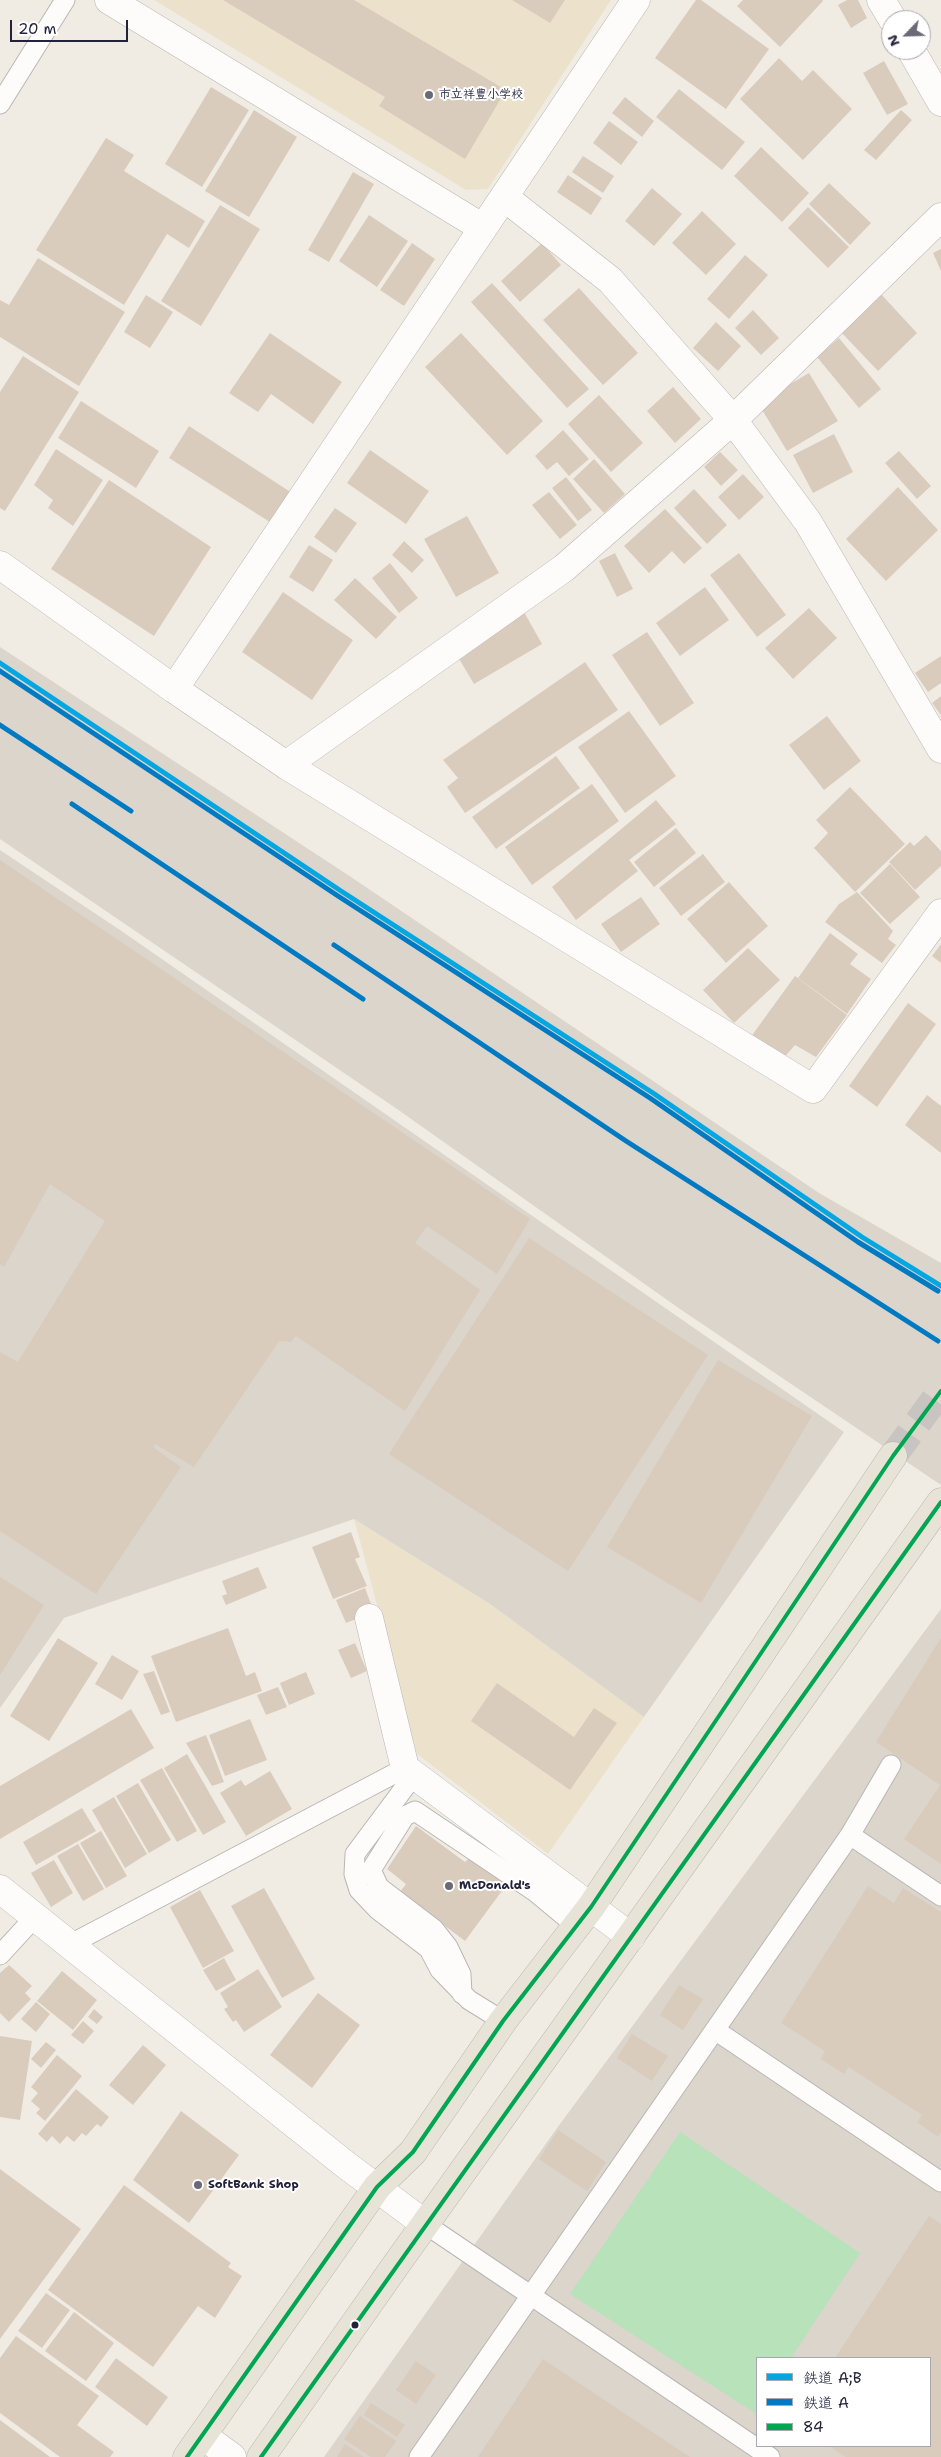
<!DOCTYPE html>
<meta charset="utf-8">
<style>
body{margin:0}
#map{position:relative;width:941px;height:2457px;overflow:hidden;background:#f1ece3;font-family:"Shantell Sans","Klee One",sans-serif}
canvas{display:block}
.legend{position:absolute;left:756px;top:2357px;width:175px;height:90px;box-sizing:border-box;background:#fff;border:1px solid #a7a7b1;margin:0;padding:6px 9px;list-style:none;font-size:15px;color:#22223b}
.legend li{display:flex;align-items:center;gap:10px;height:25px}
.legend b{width:25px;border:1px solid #a7a7b1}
.north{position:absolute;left:881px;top:10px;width:50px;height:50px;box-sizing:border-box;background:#fff;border:1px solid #a7a7b1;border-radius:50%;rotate:246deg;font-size:14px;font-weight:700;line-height:20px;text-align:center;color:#22223b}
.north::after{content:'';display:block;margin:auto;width:18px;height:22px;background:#6a6976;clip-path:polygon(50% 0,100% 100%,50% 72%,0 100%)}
.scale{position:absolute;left:10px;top:20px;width:118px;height:22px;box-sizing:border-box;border:2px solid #22223b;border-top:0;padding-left:6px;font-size:15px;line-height:18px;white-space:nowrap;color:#22223b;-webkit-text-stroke:4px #fff;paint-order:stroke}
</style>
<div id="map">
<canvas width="941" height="2457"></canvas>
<ul class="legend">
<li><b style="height:6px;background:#05a7e2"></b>鉄道 A;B</li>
<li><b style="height:6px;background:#007ac2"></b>鉄道 A</li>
<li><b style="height:6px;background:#00a651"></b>84</li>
</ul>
<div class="north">N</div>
<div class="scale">20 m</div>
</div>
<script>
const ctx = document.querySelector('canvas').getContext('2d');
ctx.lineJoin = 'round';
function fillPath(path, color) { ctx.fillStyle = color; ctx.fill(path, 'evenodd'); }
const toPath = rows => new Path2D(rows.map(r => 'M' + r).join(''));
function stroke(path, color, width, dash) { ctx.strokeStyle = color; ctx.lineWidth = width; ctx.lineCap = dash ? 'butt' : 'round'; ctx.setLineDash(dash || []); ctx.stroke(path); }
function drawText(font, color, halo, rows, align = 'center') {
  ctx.font = font + ' "Shantell Sans","Klee One",sans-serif'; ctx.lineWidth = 4; ctx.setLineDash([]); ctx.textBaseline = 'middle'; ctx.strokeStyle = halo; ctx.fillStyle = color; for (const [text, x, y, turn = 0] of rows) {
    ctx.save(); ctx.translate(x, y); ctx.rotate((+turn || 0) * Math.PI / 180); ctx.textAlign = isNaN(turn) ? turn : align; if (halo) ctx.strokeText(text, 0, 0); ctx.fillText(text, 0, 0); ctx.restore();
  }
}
const built = toPath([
 [154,0,611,0,488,189,466,190],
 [354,1519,490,1604,644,1717,548,1854,417,1754]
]);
const industrial = toPath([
 [0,647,351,877,819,1193,941,1263,941,1485,680,1309,397,1109,0,839],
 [0,850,120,930,844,1432,644,1717,490,1604,354,1519,64,1618,0,1708],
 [941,1609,941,2457,324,2457,557,2128],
 [757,2358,930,2358,930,2446,757,2446]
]);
const green = toPath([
 [680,2132,860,2253,791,2358,757,2358,757,2410,755,2413,570,2294]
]);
const building = toPath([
 [223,0,354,0,506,90,465,159,379,106,385,97],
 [512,0,565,0,550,23],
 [696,0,701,0,769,49,726,109,655,58],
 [743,0,822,0,823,1,780,47,737,6],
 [847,0,858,0,867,18,851,28,838,5],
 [779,58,802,81,813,70,852,109,803,160,740,99],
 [884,61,908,104,887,115,863,73],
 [211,87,249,110,202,187,165,164],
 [679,89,745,142,722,170,656,117],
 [625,97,654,121,642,137,612,113],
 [254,110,297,137,249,217,205,191],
 [901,110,912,120,876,160,864,150],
 [609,121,638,142,621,165,593,143],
 [106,138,134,155,124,171,205,221,189,248,167,234,124,305,36,250],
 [761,147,809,193,782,222,734,176],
 [583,156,614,176,603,193,572,172],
 [353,172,374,184,329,262,308,250],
 [568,175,602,198,591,215,557,192],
 [829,183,871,223,850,245,809,204],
 [652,188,682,214,654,246,625,221],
 [220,205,260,229,201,326,161,301],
 [808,207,849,247,828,268,788,228],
 [702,211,736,244,706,275,672,243],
 [369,215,408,241,377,287,339,261],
 [412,243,435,259,404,306,380,290],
 [542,243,561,265,520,302,501,281],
 [941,249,941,271,933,253],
 [745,255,768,275,729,319,707,299],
 [38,258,125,312,79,386,0,337,0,300,9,305],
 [492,283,589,389,567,408,471,302],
 [579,288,638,353,603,385,543,320],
 [880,293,917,333,878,371,840,331],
 [146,295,173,312,150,348,124,332],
 [753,310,779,338,761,355,735,328],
 [716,322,741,346,718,371,693,348],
 [270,333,342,382,313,424,271,394,258,412,229,393],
 [461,333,543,421,507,455,425,367],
 [839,338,881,389,859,408,817,357],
 [23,356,79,392,5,511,0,508,0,392],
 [809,373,838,421,787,451,758,403],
 [673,387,701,419,675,443,647,411],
 [599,395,643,443,611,472,568,424],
 [81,401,159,451,136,488,58,438],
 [189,426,292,493,273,524,169,458],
 [563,430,589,459,569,476,557,462,547,470,535,456],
 [834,434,853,472,813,493,793,455],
 [56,449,103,480,73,526,48,508,53,500,34,485],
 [370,450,429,491,406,524,347,483],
 [899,451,931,486,917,499,885,463],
 [720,452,738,470,721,486,704,467],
 [594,459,625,494,604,513,573,479],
 [743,474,764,497,739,520,718,497],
 [566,477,592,510,578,521,552,488],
 [109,480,211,547,154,636,51,569],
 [898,487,938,530,886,581,846,539],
 [694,489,727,525,707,544,674,508],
 [549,492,577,525,560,539,532,505],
 [335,508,357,523,336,553,314,537],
 [665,509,702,548,684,564,672,551,649,573,624,546],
 [467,516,499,573,456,597,424,539],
 [404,541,424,560,412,573,392,555],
 [309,545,333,560,313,592,289,577],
 [615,553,633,589,617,597,599,561],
 [739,553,786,615,757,637,710,575],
 [390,563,418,598,399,613,372,578],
 [355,578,397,617,376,639,334,600],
 [705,587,729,620,680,656,656,623],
 [283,592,353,640,312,700,242,652],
 [809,608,837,638,793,679,765,648],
 [524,612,542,644,474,684,455,652],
 [647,632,694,703,660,726,612,655],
 [941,656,941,683,928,692,915,673],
 [585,662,618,710,465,813,447,787,458,778,443,760],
 [941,696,941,715,932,703],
 [629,711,676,776,625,813,578,747],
 [827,716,861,761,824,790,789,745],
 [556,756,580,788,496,849,472,817],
 [592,784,619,821,532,885,505,847],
 [850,787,905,844,855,892,814,848,828,833,816,820],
 [656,800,676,824,629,860,638,871,576,920,552,887],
 [676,828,696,853,654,887,634,862],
 [926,835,941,851,941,866,915,890,889,862,910,842,914,846],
 [703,854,725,882,681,916,659,888],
 [0,860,530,1219,497,1274,427,1226,415,1243,480,1290,405,1411,296,1336,291,1342,279,1341,194,1467,155,1444,154,1448,181,1467,96,1594,0,1531,0,1352,18,1362,105,1221,50,1184,4,1267,0,1264],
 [890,864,920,897,890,924,860,893],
 [729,882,768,926,726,963,687,919],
 [857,892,893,931,888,939,896,945,882,963,825,922,839,904],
 [641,897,660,924,621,952,601,924],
 [830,933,858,954,850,964,871,979,847,1014,798,978],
 [941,944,941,963,932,956],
 [748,948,780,980,734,1023,703,990],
 [795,976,847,1015,816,1057,795,1045,782,1060,750,1038],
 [908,1003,936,1024,877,1107,849,1086],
 [927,1095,941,1106,941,1153,905,1125],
 [529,1238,708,1355,568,1571,389,1454],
 [718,1360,812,1416,701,1603,607,1547],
 [351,1532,360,1557,355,1559,367,1586,333,1599,312,1547],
 [258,1567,267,1588,226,1605,222,1596,227,1594,222,1581],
 [0,1577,44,1605,0,1675],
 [365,1588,374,1612,346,1623,336,1600],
 [228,1628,246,1676,255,1672,262,1691,176,1722,151,1656],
 [58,1638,98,1663,49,1741,10,1716],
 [941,1638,941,1864,904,1839,940,1785,876,1742],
 [355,1643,367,1671,351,1678,338,1650],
 [112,1655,139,1671,122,1700,95,1684],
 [154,1671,170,1712,161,1715,143,1674],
 [306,1672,315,1694,289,1705,280,1683],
 [497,1683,574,1737,594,1708,617,1723,570,1790,471,1721],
 [278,1687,287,1707,266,1715,257,1695],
 [131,1709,154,1748,0,1839,0,1786],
 [250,1719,267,1760,225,1776,209,1735],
 [206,1735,224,1782,212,1786,186,1743],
 [187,1754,226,1822,203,1835,164,1768],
 [162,1768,197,1831,177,1842,140,1780],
 [270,1771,292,1809,246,1836,220,1793,241,1780,245,1786],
 [138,1783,171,1840,149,1853,116,1796],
 [114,1797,147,1854,125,1868,92,1810],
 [82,1808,96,1831,36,1865,23,1842],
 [416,1826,465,1862,470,1857,507,1884,465,1941,400,1892,406,1884,387,1869],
 [101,1831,127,1876,106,1888,80,1843],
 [78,1844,104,1889,83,1901,57,1856],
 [54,1860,73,1893,51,1907,31,1873],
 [868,1886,894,1903,903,1888,941,1912,941,2132,938,2137,917,2122,922,2115,849,2067,844,2074,821,2059,825,2051,781,2023],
 [264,1888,315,1979,282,1998,231,1906],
 [200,1890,234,1951,203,1968,170,1907],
 [224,1958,236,1980,216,1991,203,1970],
 [9,1965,32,1986,25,1993,31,1999,9,2022,0,2013,0,1973],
 [258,1969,282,2007,244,2032,236,2020,233,2022,224,2009,228,2007,220,1993],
 [62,1971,97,2000,73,2030,37,2001],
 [679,1985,703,1999,683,2030,660,2015],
 [318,1993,360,2025,312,2088,270,2055],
 [36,2002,50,2014,36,2032,21,2019],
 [94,2009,103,2017,97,2024,88,2017],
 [83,2021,94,2031,83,2044,71,2035],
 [632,2034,668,2056,652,2081,617,2058],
 [0,2036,32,2041,20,2120,0,2117],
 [46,2042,56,2050,41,2068,31,2059],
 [143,2045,166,2065,133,2105,109,2085],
 [57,2055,82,2076,45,2121,36,2113,40,2109,31,2101,38,2093,31,2087],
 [76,2089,109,2117,101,2127,97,2124,86,2136,82,2133,74,2142,67,2136,60,2144,52,2136,47,2142,38,2134],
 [181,2111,239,2155,189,2223,133,2180],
 [558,2130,606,2162,587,2191,539,2159],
 [0,2169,81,2229,0,2339],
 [124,2185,231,2263,228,2267,242,2276,215,2318,198,2306,153,2367,48,2290],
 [929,2216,941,2224,941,2457,846,2457,829,2446,930,2446,930,2358,835,2358],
 [46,2293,70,2310,42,2348,18,2331],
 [74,2312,114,2343,86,2381,45,2351],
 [16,2336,99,2396,77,2425,114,2452,110,2457,60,2457,0,2413,0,2358],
 [116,2358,168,2397,147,2426,95,2387],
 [543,2359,690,2457,478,2457],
 [416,2361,436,2375,416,2404,396,2390],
 [371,2403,405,2425,397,2437,364,2415],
 [360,2416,396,2441,385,2457,371,2457,344,2439],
 [0,2420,50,2457,0,2457],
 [345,2444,364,2457,337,2457]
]);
const primaryTunnel = toPath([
 [893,1456,941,1391]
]);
const service = toPath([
 [0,104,65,0],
 [414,1775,355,1854,354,1874,359,1890,378,1910,429,1949,440,1970,469,2000,503,2021],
 [850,1835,941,1896],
 [69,1945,405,1768],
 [0,1955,34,1918],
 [462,1994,461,1974,448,1947,434,1929,379,1887,371,1870,405,1816,415,1811,534,1891,575,1925],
 [715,2030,941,2182],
 [425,2224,770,2457],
 [419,2457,850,1835,891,1765]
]);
const minor = toPath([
 [109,0,483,228],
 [881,0,893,20],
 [911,50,941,102],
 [504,197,610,280,733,420,808,522,941,749],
 [0,565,174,689,286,765,813,1089,941,913],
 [174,689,636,0],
 [286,765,564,568,733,420,941,217],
 [369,1618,405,1768,631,1937],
 [0,1889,346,2165,425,2224],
 [203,2436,232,2457]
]);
const primary = toPath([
 [187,2457,377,2187,413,2152,503,2021,591,1907,893,1456],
 [261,2457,398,2262,941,1502]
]);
const bus1 = toPath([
 [187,2457,377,2187,413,2152,503,2021,591,1907,893,1456,941,1391],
 [261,2457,941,1502]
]);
const rail1 = toPath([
 [0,663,341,891,653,1093,862,1237,941,1286]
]);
const rail2 = toPath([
 [0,671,338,896,650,1098,858,1242,938,1291],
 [0,725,131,811],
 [72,804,363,999],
 [334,945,626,1141,938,1341]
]);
const markers = [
 [429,95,5,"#6a6976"],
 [449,1886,5,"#6a6976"],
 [198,2185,5,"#6a6976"],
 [355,2325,4.5,"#22223b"]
];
const poiNames = [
 ["市立祥豊小学校",439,95],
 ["McDonald's",459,1886],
 ["SoftBank Shop",208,2185]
];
fillPath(built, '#ece2cc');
fillPath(industrial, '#dbd5cb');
fillPath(green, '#b8e2ba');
fillPath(building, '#d9ccbd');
stroke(primaryTunnel, '#c8c4c1', 28, [28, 14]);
stroke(service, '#b9b6b3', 21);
stroke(minor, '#b9b6b3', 29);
stroke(primary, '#b9b6b3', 29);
stroke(service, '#fdfcfb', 19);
stroke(minor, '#fdfcfb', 28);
stroke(primary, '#e8e3d7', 28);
stroke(bus1, '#00a651', 4);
stroke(rail1, '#05a7e2', 5);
stroke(rail2, '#007ac2', 5);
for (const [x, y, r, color] of markers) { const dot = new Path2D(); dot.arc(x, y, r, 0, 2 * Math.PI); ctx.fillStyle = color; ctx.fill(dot); stroke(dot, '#fff', 2); }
drawText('bold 12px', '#22223b', '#fff', poiNames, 'left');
</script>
